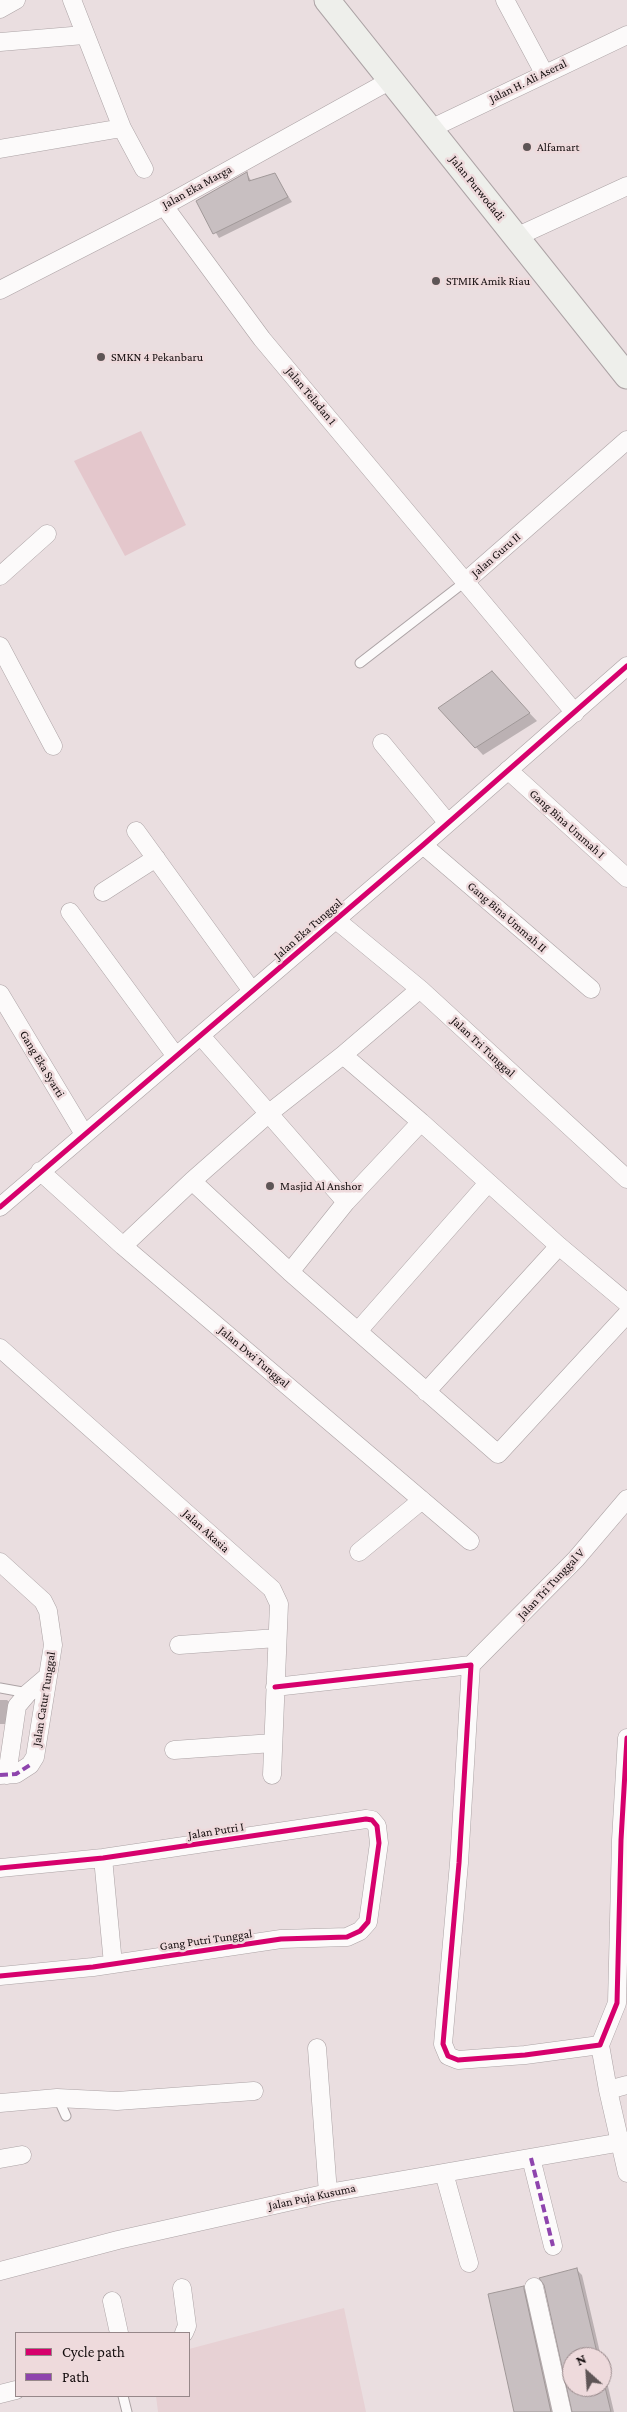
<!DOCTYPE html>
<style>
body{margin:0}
#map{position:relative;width:627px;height:2412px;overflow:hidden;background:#eadee0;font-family:"Crimson Pro",serif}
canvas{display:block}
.legend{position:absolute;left:15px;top:2332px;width:175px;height:65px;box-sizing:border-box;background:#eedadc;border:1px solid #968789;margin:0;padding:6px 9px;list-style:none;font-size:15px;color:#120b0c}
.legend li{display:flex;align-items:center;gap:10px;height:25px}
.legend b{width:25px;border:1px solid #968789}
.north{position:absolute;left:562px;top:2347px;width:50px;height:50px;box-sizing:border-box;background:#eedadc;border:1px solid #968789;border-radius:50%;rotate:334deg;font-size:14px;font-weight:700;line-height:20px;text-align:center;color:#120b0c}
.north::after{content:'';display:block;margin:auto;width:18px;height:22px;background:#5e5556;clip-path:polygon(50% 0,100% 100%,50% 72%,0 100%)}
</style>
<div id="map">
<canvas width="627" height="2412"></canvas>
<ul class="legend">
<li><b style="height:6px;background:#d6006c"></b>Cycle path</li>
<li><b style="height:6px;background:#8e44ad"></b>Path</li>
</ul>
<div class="north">N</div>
</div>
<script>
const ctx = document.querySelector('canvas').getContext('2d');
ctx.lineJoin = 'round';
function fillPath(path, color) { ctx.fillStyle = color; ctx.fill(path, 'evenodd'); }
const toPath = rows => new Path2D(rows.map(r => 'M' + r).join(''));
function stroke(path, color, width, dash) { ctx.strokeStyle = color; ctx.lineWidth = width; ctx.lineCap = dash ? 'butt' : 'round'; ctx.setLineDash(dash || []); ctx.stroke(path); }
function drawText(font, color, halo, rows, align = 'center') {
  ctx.font = font + ' "Crimson Pro",serif'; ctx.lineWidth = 5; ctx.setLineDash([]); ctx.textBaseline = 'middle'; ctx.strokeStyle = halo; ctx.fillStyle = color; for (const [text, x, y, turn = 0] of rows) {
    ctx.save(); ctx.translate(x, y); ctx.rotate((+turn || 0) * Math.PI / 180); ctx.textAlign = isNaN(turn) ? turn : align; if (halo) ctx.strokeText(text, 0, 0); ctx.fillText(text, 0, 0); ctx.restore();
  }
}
const built = toPath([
 [344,2308,366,2412,158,2412,156,2396,189,2396,189,2349]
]);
const green = toPath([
 [141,431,186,525,125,556,74,461]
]);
const shadow = toPath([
 [247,174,252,182,274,174,292,202,219,238,197,201],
 [499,681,537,721,483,755,440,708],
 [0,1700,7,1700,12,1704,9,1724,0,1724],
 [577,2270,582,2275,601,2357,572,2357,572,2387,602,2387,602,2361,614,2412,573,2412,546,2284],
 [523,2287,528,2292,554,2412,515,2412]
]);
const building = toPath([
 [247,172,249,181,275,173,288,197,213,234,196,201,247,172],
 [492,671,530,713,475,748,438,708,492,671],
 [577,2268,598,2357,572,2357,572,2387,605,2387,611,2412,572,2412,544,2285,539,2278,577,2268],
 [524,2286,524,2289,551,2412,514,2412,488,2294,524,2286]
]);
const lane = toPath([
 [360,663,466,581],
 [0,1688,28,1693],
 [58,2098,66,2116],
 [123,2396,127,2412]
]);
const street = toPath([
 [505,0,544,73],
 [0,9,16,0],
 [0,42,84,35],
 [122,128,144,169],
 [430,129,627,35],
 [0,149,122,128,72,0],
 [164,206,262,339,575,713],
 [516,237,627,186],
 [0,290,164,206,391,80],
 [0,576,47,534],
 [466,581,627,440],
 [0,646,53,746],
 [382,743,447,822],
 [508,770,627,878],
 [136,831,252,991],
 [423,845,591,989],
 [103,892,156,858],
 [70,912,175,1055],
 [335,919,420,989,627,1179],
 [0,994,84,1134],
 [201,1036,346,1202],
 [343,1055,421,1122,559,1246,627,1303],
 [40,1171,123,1246,470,1541],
 [192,1181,290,1272,498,1454,627,1314],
 [0,1207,423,845,627,666],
 [123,1246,192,1181,268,1114,343,1055,420,989],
 [290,1272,346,1202,421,1122],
 [358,1331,488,1183],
 [0,1348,272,1589,279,1604,272,1775],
 [426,1392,559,1246],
 [359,1552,422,1500],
 [0,1562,43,1601,48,1611,53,1645,35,1757,30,1765,16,1774,0,1775],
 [179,1645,277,1638],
 [471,1665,576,1559,627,1499],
 [275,1687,471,1665,459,1863,443,2044,448,2056,458,2060,525,2055,600,2045,617,2003,621,1840,627,1738],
 [174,1750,273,1743],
 [7,1775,17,1706,28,1693,48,1676],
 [103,1858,113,1964],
 [0,1868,103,1858,366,1819,372,1820,377,1826,379,1843,368,1922,360,1931,347,1937,281,1939,93,1967,0,1976],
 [600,2045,608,2090],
 [317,2048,328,2193],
 [627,2085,608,2090,627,2173],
 [0,2103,57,2098,117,2101,254,2091],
 [531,2158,553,2246],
 [0,2159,22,2155],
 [444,2173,469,2263],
 [0,2271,118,2240,328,2193,627,2141],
 [534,2287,562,2412],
 [182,2288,187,2326,184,2333],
 [112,2301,119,2333],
 [0,2394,16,2390]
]);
const secondary = toPath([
 [327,0,627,376]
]);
const quiet = toPath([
 [0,1775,16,1774,30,1765],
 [531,2158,553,2246]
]);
const cycleway = toPath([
 [0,1207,423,845,627,666],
 [275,1687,471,1665,459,1863,443,2044,448,2056,458,2060,525,2055,600,2045,617,2003,621,1840,627,1738],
 [0,1868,103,1858,366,1819,372,1820,377,1826,379,1843,368,1922,360,1931,347,1937,281,1939,93,1967,0,1976]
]);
const markers = [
 [527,147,5,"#5e5556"],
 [436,281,5,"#5e5556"],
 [101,357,5,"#5e5556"],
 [270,1186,5,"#5e5556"]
];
const streetNames = [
 ["Jalan H. Ali Aseral",528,81,-26],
 ["Jalan Eka Marga",197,187,-29],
 ["Jalan Purwodadi",477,188,51],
 ["Jalan Teladan 1",311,396,50],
 ["Jalan Guru II",496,555,-41],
 ["Gang Bina Ummah I",567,824,42],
 ["Gang Bina Ummah II",507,917,41],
 ["Jalan Eka Tunggal",308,929,-41],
 ["Jalan Tri Tunggal",483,1047,43],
 ["Gang Eka Syarti",42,1064,59],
 ["Jalan Dwi Tunggal",254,1357,40],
 ["Jalan Akasia",206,1531,42],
 ["Jalan Tri Tunggal V",551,1584,-47],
 ["Jalan Catur Tunggal",44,1699,-81],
 ["Jalan Putri I",216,1831,-9],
 ["Gang Putri Tunggal",206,1940,-8],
 ["Jalan Puja Kusuma",312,2197,-12]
];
const poiNames = [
 ["Alfamart",537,147],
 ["STMIK Amik Riau",446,281],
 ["SMKN 4 Pekanbaru",111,357],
 ["Masjid Al Anshor",280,1186]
];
fillPath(built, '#e7d1d4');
fillPath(green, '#e4c7cc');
fillPath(shadow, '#0003');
fillPath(building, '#c8bfc1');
stroke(building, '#a09898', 1);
stroke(lane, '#aca3a5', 11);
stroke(street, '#aca3a5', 19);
stroke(secondary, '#aca3a5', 27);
stroke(lane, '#fcfafa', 9);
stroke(street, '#fcfafa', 18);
stroke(secondary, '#eeefeb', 25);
stroke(quiet, '#8e44ad', 4, [8, 4]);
stroke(cycleway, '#d6006c', 5);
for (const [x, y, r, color] of markers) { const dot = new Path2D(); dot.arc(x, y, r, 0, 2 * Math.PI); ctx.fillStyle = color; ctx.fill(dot); stroke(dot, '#eedadc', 2); }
drawText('12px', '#120b0c', '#eedadc', streetNames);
drawText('12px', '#120b0c', '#eedadc', poiNames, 'left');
</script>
